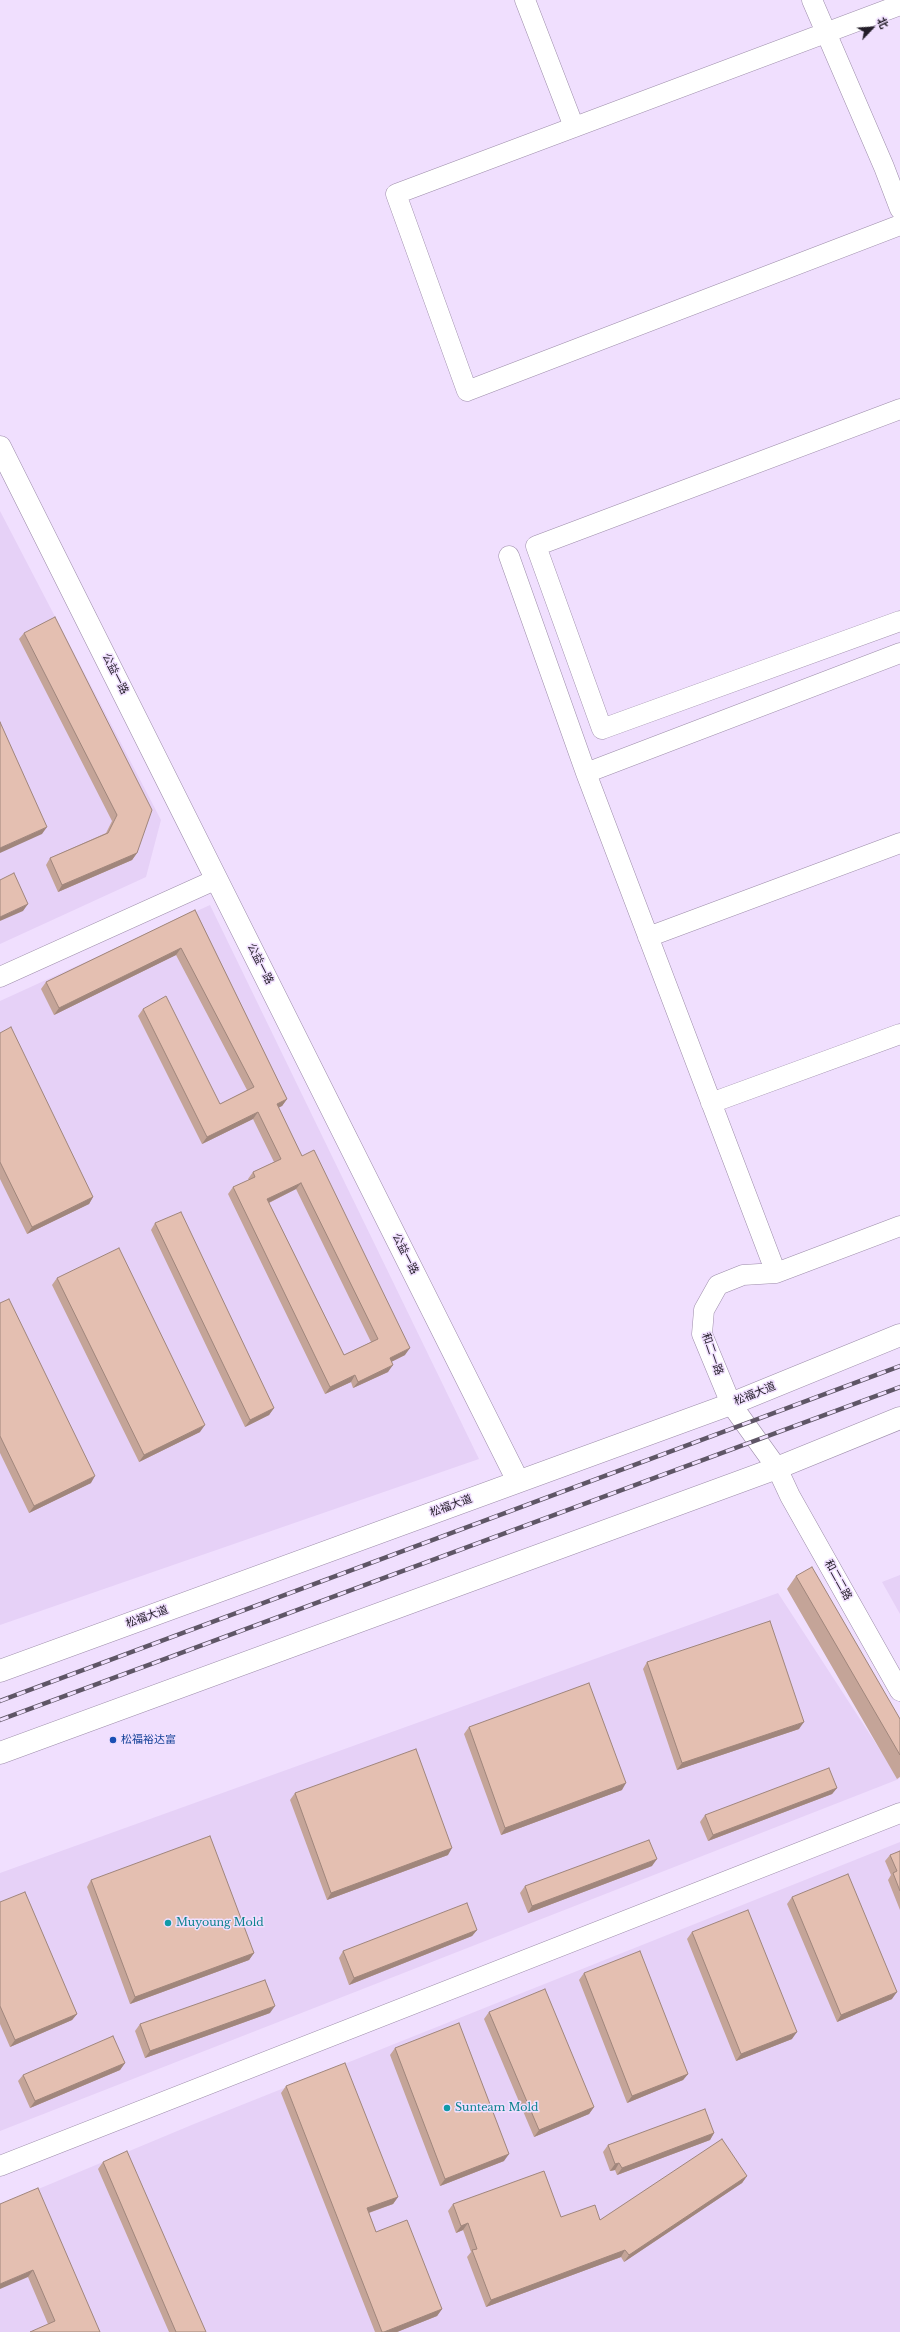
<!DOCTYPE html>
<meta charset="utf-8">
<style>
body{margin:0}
#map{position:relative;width:900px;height:2332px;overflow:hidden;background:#f0dffe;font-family:"Libre Baskerville","Noto Sans SC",serif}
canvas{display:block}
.north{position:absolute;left:852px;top:8px;width:40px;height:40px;-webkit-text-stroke:3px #f0dffe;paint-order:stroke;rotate:65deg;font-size:11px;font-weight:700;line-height:16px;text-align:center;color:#231d28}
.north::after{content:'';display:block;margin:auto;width:14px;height:18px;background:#231d28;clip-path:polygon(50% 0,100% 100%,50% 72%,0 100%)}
</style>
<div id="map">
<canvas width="900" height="2332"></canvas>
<div class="north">北</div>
</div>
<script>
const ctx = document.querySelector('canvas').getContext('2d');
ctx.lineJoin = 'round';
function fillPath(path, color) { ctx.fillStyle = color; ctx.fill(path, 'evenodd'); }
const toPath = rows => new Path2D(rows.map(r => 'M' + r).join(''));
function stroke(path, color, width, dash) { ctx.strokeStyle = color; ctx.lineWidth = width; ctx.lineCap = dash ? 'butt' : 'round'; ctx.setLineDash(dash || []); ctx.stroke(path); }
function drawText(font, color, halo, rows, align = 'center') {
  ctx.font = font + ' "Libre Baskerville","Noto Sans SC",serif'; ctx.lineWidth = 3; ctx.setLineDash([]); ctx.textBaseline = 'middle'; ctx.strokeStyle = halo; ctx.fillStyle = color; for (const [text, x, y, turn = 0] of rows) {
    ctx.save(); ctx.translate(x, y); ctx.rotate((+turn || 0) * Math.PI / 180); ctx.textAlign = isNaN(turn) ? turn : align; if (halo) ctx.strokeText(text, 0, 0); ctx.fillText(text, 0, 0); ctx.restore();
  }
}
const built = toPath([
 [0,511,161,820,146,877,0,944],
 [210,905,479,1459,0,1625,0,1001],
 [900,1575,900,1614,882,1582],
 [778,1593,899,1779,0,2131,0,1873],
 [900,1842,900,2332,0,2332,0,2205,194,2124]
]);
const street = toPath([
 [525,0,574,127],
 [812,0,884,167,900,209],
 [900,5,396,194,467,391,900,225],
 [900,409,536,546,602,729,900,621],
 [509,556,586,773,776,1273],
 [586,773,900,653],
 [648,937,900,843],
 [0,977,217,879],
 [711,1103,900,1034],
 [900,1226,776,1273,743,1275,718,1285,704,1310,702,1334,731,1404,777,1468,790,1496,900,1691],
 [0,2166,900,1813]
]);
const secondary = toPath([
 [0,447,518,1481]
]);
const primary = toPath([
 [0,1671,731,1404,900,1335],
 [0,1753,777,1468,900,1418]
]);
const rail = toPath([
 [0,1701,900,1366],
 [0,1720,900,1387]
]);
const wall = toPath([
 [24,633,137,853,132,860,58,892,46,865,50,858,106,833,112,821,19,639],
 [195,910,287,1099,282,1106,278,1107,302,1156,405,1355,391,1362,388,1372,353,1388,351,1382,325,1394,228,1194,233,1187,249,1180,248,1179,253,1172,274,1162,253,1119,202,1144,138,1016,143,1009,220,1104,247,1090,176,955,54,1015,41,989,46,982],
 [296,1189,371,1342,344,1355,269,1203],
 [0,1033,93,1197,89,1204,27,1234,0,1179],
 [155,1223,274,1408,269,1415,245,1427,151,1230],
 [57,1278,200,1432,139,1462,52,1285],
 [0,1303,91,1483,29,1513,0,1453],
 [796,1576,900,1719,900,1777,897,1779,787,1589],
 [647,1662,799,1729,677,1770,643,1669],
 [469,1727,622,1790,501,1835,464,1734],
 [837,1788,832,1794,708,1841,700,1822,705,1815],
 [295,1793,448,1855,327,1900,290,1800],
 [900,1851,900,1910,888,1880,891,1875,885,1861,890,1855],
 [652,1866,528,1913,520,1893,525,1886],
 [91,1880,254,1953,249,1960,130,2004,87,1887],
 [792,1897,892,1999,837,2022,787,1904],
 [0,1902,77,2014,72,2020,10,2047,0,2024],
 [477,1930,472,1936,349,1985,339,1958,343,1951],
 [692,1932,792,2039,736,2061,687,1939],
 [584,1973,688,2074,683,2080,627,2103,579,1980],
 [489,2012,594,2107,589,2114,534,2137,484,2019],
 [270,2013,145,2058,135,2031,140,2024],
 [395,2048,504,2161,440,2186,390,2055],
 [125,2063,120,2070,30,2108,18,2081,23,2075],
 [286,2086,398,2197,393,2204,369,2213,376,2232,442,2309,437,2316,397,2332,375,2332,281,2093],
 [714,2133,710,2140,617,2175,615,2170,610,2171,603,2152,608,2145],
 [103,2162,206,2332,169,2332,98,2169],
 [747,2176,742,2183,624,2262,621,2257,486,2307,467,2257,471,2252,463,2230,456,2233,448,2211,453,2204,561,2217,600,2220],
 [0,2204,100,2332,48,2324,28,2277]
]);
const shadedWall = toPath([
 [47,827,42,834,0,853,0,848],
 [137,853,132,860,58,892,62,885],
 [28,904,23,911,0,921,0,917],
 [181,948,176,955,54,1015,59,1008],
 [287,1099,282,1106,272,1111,277,1104],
 [258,1112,253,1119,202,1144,207,1137],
 [301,1183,296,1189,262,1206,267,1199],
 [93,1197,89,1204,27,1234,32,1227],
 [410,1348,405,1355,385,1365,390,1358],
 [393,1365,388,1372,353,1388,358,1382],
 [355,1375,351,1382,325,1394,330,1387],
 [274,1408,269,1415,245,1427,250,1420],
 [205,1425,200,1432,139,1462,144,1455],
 [95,1476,91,1483,29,1513,34,1506],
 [804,1722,799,1729,677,1770,682,1763],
 [626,1783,622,1790,501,1835,505,1828],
 [837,1788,832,1794,708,1841,713,1835],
 [452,1848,448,1855,327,1900,331,1893],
 [657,1859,652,1866,528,1913,532,1906],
 [477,1930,472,1936,349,1985,354,1978],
 [254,1953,249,1960,130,2004,135,1997],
 [897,1992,892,1999,837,2022,841,2015],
 [275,2006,270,2013,145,2058,150,2051],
 [77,2014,72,2020,10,2047,15,2040],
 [797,2032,792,2039,736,2061,741,2054],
 [125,2063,120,2070,30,2108,35,2101],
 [688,2074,683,2080,627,2103,632,2096],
 [594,2107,589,2114,534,2137,539,2130],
 [714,2133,710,2140,617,2175,622,2168],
 [509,2154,504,2161,440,2186,445,2179],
 [619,2163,615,2170,610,2171,615,2164],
 [747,2176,742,2183,624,2262,629,2255],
 [398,2197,393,2204,362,2215,367,2208],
 [468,2223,463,2230,456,2233,461,2226],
 [625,2250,621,2257,486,2307,491,2300],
 [33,2270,28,2277,0,2289,0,2284],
 [442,2309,437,2316,397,2332,384,2332]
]);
const building = toPath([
 [55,617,152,810,137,853,62,885,50,858,108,833,117,815,24,633,55,617],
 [0,722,47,827,0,848,0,722],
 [14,873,28,904,0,917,0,880,14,873],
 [195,910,287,1099,277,1104,302,1156,314,1150,410,1348,390,1358,393,1365,358,1382,355,1375,330,1387,233,1187,255,1177,253,1172,281,1159,258,1112,207,1137,143,1009,166,996,220,1104,254,1087,181,948,59,1008,46,982,195,910],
 [301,1183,378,1339,344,1355,267,1199,301,1183],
 [11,1027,93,1197,32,1227,0,1162,0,1033,11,1027],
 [181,1212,274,1408,250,1420,155,1223,181,1212],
 [119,1248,205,1425,144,1455,57,1278,119,1248],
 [9,1299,95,1476,34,1506,0,1436,0,1303,9,1299],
 [812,1567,900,1719,900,1755,796,1576,812,1567],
 [770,1621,804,1722,682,1763,647,1662,770,1621],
 [589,1683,626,1783,505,1828,469,1727,589,1683],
 [416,1749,452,1848,331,1893,295,1793,416,1749],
 [829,1768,837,1788,713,1835,705,1815,829,1768],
 [210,1836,254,1953,135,1997,91,1880,210,1836],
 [649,1840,657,1859,532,1906,525,1886,649,1840],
 [900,1851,900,1891,893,1873,897,1871,890,1855,900,1851],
 [848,1874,897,1992,841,2015,792,1897,848,1874],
 [25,1892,77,2014,15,2040,0,2006,0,1902,25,1892],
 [467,1903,477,1930,354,1978,343,1951,467,1903],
 [748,1910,797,2032,741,2054,692,1932,748,1910],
 [640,1951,688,2074,632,2096,584,1973,640,1951],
 [265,1980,275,2006,150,2051,140,2024,265,1980],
 [545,1989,594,2107,539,2130,489,2012,545,1989],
 [459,2023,509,2154,445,2179,395,2048,459,2023],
 [113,2036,125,2063,35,2101,23,2075,113,2036],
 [345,2063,398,2197,367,2208,376,2232,407,2220,442,2309,384,2332,382,2332,286,2086,345,2063],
 [705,2109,714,2133,622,2168,619,2163,615,2164,608,2145,705,2109],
 [722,2139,747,2176,629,2255,625,2250,491,2300,472,2250,477,2249,468,2223,461,2226,453,2204,544,2171,561,2217,595,2205,600,2220,722,2139],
 [127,2151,206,2332,176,2332,103,2162,127,2151],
 [38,2188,100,2332,30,2332,55,2321,33,2270,0,2284,0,2204,38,2188]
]);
const markers = [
 [113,1740,4,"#1a4fb4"],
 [168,1923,4,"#0f9aa8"],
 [447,2108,4,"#0f9aa8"]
];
const streetNames = [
 ["公益一路",115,674,63],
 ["公益一路",260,964,63],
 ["公益一路",405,1254,63],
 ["和二一路",712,1354,71],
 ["松福大道",755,1394,-22],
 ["松福大道",451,1506,-20],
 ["和二二路",838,1580,61],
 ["松福大道",147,1617,-20]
];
const transitNames = [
 ["松福裕达富",121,1740]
];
const cultureNames = [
 ["Muyoung Mold",176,1923],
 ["Sunteam Mold",455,2108]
];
fillPath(built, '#e6d1f7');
stroke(street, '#9c8ca9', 21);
stroke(secondary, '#9c8ca9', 23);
stroke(primary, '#9c8ca9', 23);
stroke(street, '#fff', 20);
stroke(secondary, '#fff', 22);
stroke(primary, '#fff', 22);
stroke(rail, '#5f5666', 4.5);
stroke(rail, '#f0dffe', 3, [9]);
fillPath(wall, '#c4a498');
fillPath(shadedWall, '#a0867c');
fillPath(building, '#e4bfb1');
stroke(building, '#a0867c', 1);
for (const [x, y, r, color] of markers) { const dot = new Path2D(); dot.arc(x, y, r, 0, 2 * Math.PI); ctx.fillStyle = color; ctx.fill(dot); stroke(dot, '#f0dffe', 1.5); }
drawText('11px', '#231d28', '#f0dffe', streetNames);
drawText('11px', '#164399', '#f0dffe', transitNames, 'left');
drawText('11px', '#0d838f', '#f0dffe', cultureNames, 'left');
</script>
